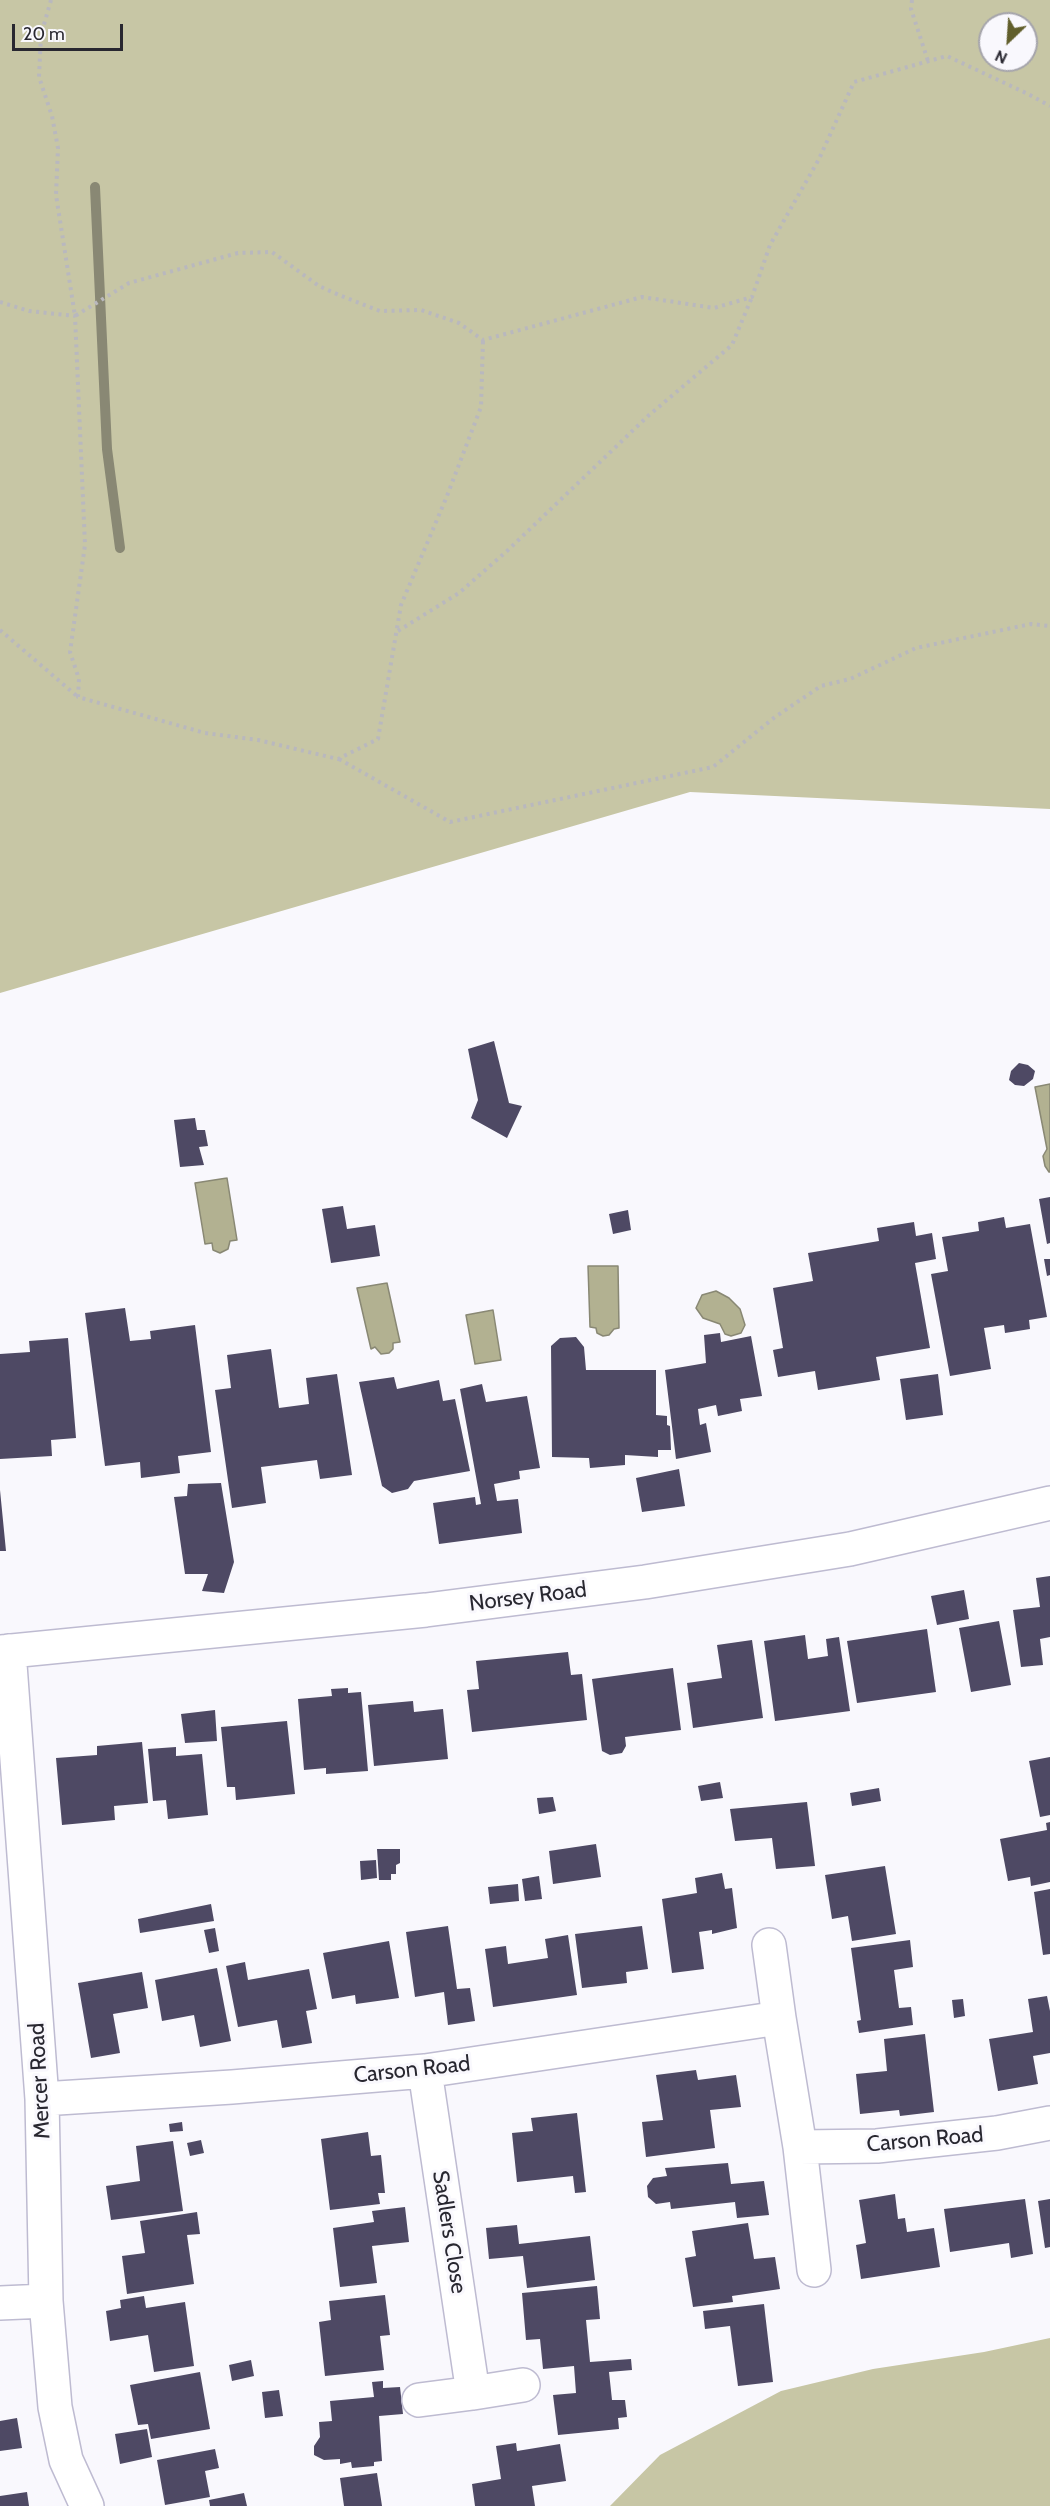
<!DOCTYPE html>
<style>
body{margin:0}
#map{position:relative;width:1050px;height:2506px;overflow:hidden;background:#f9f8fd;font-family:Cabin,sans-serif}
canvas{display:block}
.north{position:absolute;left:978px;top:12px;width:60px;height:60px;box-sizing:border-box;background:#f9f8fd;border:2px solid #a5a4ab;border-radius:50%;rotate:205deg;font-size:16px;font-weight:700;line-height:24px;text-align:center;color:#282730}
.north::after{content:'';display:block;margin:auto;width:21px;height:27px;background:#615e2b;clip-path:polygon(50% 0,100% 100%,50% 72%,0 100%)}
.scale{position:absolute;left:12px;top:24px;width:111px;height:27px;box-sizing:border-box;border:3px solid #282730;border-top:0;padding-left:8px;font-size:18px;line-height:21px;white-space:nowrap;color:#282730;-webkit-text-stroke:4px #f9f8fd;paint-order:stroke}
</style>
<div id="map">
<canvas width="1050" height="2506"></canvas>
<div class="north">N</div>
<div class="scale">20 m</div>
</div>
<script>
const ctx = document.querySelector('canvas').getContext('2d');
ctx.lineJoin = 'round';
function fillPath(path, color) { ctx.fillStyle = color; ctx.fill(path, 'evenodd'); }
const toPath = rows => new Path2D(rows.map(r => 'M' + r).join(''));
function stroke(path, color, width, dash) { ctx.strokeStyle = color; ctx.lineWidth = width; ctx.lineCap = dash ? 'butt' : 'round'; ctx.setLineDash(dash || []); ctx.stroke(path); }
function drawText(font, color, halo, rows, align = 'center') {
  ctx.font = font + ' Cabin,sans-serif'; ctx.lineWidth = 6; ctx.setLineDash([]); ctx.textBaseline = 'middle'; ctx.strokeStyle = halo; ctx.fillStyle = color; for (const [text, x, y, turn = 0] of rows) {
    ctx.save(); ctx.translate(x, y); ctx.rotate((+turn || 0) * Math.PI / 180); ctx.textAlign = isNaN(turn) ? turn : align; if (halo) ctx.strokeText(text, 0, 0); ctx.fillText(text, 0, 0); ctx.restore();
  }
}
const forest = toPath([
 [0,0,1050,0,1050,809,690,792,0,993],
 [990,24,1026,24,1026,60,990,60],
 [1050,2338,1050,2506,610,2506,660,2455,781,2391,873,2369,984,2352]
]);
const water = toPath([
 [1050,1084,1050,1172,1049,1172,1045,1166,1043,1156,1047,1149,1035,1087,1050,1084],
 [227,1178,237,1240,230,1241,228,1249,220,1253,213,1250,212,1243,205,1244,195,1183,227,1178],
 [588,1266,618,1266,619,1328,614,1329,609,1335,603,1336,597,1333,596,1328,590,1327,588,1266],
 [387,1283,400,1342,393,1343,393,1349,389,1353,381,1354,375,1347,371,1349,357,1288,387,1283],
 [716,1291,729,1298,740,1309,745,1325,741,1333,731,1336,725,1334,720,1324,703,1318,696,1308,702,1295,716,1291],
 [493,1310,501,1360,475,1364,466,1315,493,1310]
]);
const stream = toPath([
 [95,187,107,449,120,548]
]);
const building = toPath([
 [494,1041,509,1103,522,1106,507,1138,471,1118,478,1100,468,1049],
 [1019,1063,1028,1065,1035,1071,1033,1079,1024,1086,1015,1085,1009,1080,1011,1071],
 [195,1118,197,1130,205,1130,208,1146,199,1147,204,1165,180,1167,174,1120],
 [1050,1197,1050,1243,1047,1244,1039,1199],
 [343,1206,347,1229,375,1225,380,1256,331,1263,322,1209],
 [628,1210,631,1230,613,1234,609,1214],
 [1004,1217,1006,1228,1030,1224,1047,1317,1029,1320,1030,1329,1005,1333,1004,1325,984,1328,991,1369,950,1376,931,1274,948,1271,942,1237,979,1231,978,1222],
 [914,1222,916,1236,932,1233,936,1259,915,1263,930,1348,876,1357,880,1380,818,1390,815,1371,778,1377,773,1350,783,1348,773,1288,813,1281,808,1253,879,1241,877,1228],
 [1044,1259,1050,1259,1050,1275,1047,1276],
 [125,1308,130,1341,151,1339,150,1331,195,1325,211,1452,178,1456,180,1473,141,1478,140,1462,105,1466,85,1313],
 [720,1333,721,1342,751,1336,762,1396,740,1399,742,1411,718,1416,716,1405,698,1409,700,1425,706,1423,711,1452,676,1459,665,1370,706,1363,704,1335],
 [576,1337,584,1347,586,1370,656,1370,656,1415,667,1416,667,1425,670,1426,671,1450,658,1450,658,1457,625,1455,625,1465,590,1468,589,1458,552,1457,551,1346,560,1338],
 [68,1338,76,1438,51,1440,52,1456,0,1459,0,1354,30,1352,29,1341],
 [271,1349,279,1408,309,1404,306,1378,337,1374,352,1475,320,1479,317,1460,261,1467,266,1503,232,1508,215,1390,231,1388,227,1355],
 [938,1374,943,1415,906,1420,900,1379],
 [394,1377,397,1389,439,1380,443,1401,455,1399,470,1471,414,1481,408,1489,392,1493,382,1486,359,1382],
 [482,1384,486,1402,527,1396,540,1468,519,1471,520,1479,494,1484,497,1501,518,1499,522,1533,439,1544,433,1503,475,1497,476,1505,481,1504,460,1389],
 [679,1469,685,1506,642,1512,636,1478],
 [221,1483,234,1562,224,1593,202,1591,208,1574,185,1574,174,1497,187,1496,188,1484],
 [0,1490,6,1551,0,1551],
 [1050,1576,1050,1637,1040,1639,1043,1665,1021,1667,1013,1610,1040,1607,1036,1578],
 [964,1590,969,1619,937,1625,931,1596],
 [999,1621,1011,1685,971,1692,959,1628],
 [927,1629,936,1692,857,1703,847,1641],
 [805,1635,808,1659,828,1656,826,1639,839,1637,850,1711,775,1721,764,1641],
 [752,1640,763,1718,693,1728,687,1683,722,1678,717,1645],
 [568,1652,571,1675,582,1674,587,1720,472,1732,467,1690,479,1689,476,1661],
 [673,1668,681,1730,625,1737,626,1746,622,1753,610,1755,602,1751,592,1679],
 [348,1688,348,1693,361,1692,368,1771,326,1774,326,1768,304,1770,298,1699,332,1696,331,1689],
 [413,1701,414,1712,443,1709,448,1759,374,1766,368,1705],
 [215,1710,217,1741,185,1743,181,1714],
 [287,1721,295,1794,236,1800,235,1787,227,1787,221,1727],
 [142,1742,148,1803,114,1806,115,1820,62,1825,56,1758,97,1755,97,1746],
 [176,1747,176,1756,202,1754,208,1815,168,1819,166,1800,153,1801,148,1749],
 [1050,1757,1050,1815,1040,1817,1029,1761],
 [720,1782,723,1798,701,1801,698,1786],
 [879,1788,881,1801,852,1806,850,1793],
 [553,1797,556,1811,539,1814,537,1798],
 [807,1802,815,1866,776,1869,772,1838,735,1841,730,1809],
 [1050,1822,1050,1882,1031,1886,1030,1877,1008,1881,1000,1839,1047,1830,1046,1823],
 [596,1844,601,1877,553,1884,549,1851],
 [377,1849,400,1849,400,1863,396,1865,396,1874,391,1874,391,1880,379,1880],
 [376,1860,377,1878,361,1880,360,1861],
 [885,1866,896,1934,852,1941,848,1916,832,1919,825,1875],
 [722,1873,725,1889,732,1888,737,1928,712,1934,712,1930,699,1932,704,1969,672,1973,662,1899,697,1893,695,1878],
 [539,1876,542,1899,525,1901,522,1879],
 [518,1884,519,1901,490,1904,488,1887],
 [1050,1889,1050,1954,1043,1955,1034,1892],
 [211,1904,214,1921,140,1933,138,1919],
 [448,1926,457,1989,470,1988,475,2021,448,2025,444,1992,415,1997,406,1932],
 [642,1926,648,1969,626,1972,627,1983,582,1988,575,1934],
 [215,1928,219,1951,209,1953,204,1930],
 [568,1935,577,1995,493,2007,485,1949,506,1946,508,1964,548,1958,545,1939],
 [910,1940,913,1967,894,1970,899,2008,911,2007,913,2025,859,2033,857,2021,861,2020,851,1948],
 [389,1941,399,1998,356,2004,355,1995,332,1999,323,1953],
 [245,1962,248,1980,309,1969,317,2009,306,2011,312,2043,282,2048,277,2020,238,2027,226,1966],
 [217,1968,231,2041,200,2047,194,2015,162,2021,155,1980],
 [142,1972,148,2008,113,2014,120,2053,91,2058,78,1983],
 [1047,1996,1050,2011,1050,2053,1033,2056,1038,2084,998,2091,989,2039,1033,2032,1028,1999],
 [963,1999,965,2016,954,2018,952,2000],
 [925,2034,934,2112,900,2116,899,2110,860,2114,856,2074,887,2071,884,2039],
 [696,2070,698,2080,736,2075,741,2107,710,2110,715,2148,646,2157,642,2122,663,2120,656,2075],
 [577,2113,586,2192,575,2193,573,2176,517,2182,512,2133,533,2131,531,2118],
 [182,2122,183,2131,170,2132,169,2124],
 [368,2132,371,2156,381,2155,385,2193,378,2193,380,2204,330,2210,321,2139],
 [201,2140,204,2153,190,2156,187,2143],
 [173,2141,183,2211,111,2220,106,2186,140,2181,136,2146],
 [728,2163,731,2184,764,2181,769,2215,737,2218,735,2202,671,2209,670,2202,656,2204,648,2197,647,2186,653,2178,667,2176,665,2168],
 [895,2194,898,2219,905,2218,907,2232,934,2228,940,2267,861,2279,856,2245,866,2243,859,2200],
 [1025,2199,1033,2254,1011,2258,1009,2243,950,2252,944,2209],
 [1050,2199,1050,2247,1045,2248,1038,2201],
 [405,2207,409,2242,372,2246,377,2283,340,2287,333,2228,374,2222,372,2211],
 [197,2212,200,2234,187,2235,194,2284,127,2294,122,2256,145,2253,140,2221],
 [748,2223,754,2259,775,2257,780,2289,732,2296,733,2302,693,2307,685,2258,696,2256,692,2231],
 [517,2225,519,2244,590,2236,595,2280,527,2288,523,2256,489,2259,486,2228],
 [597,2286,600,2319,586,2320,590,2362,631,2359,632,2370,609,2372,612,2400,625,2400,627,2417,618,2418,619,2429,558,2435,553,2395,576,2393,574,2366,543,2369,540,2339,526,2340,522,2293],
 [385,2295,390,2335,380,2336,384,2370,325,2376,319,2322,331,2320,329,2301],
 [144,2296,146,2308,185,2302,194,2366,154,2372,148,2335,110,2341,106,2311,121,2308,120,2300],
 [764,2304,773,2382,738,2386,730,2326,705,2329,703,2311],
 [251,2360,254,2376,232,2381,229,2365],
 [200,2372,210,2429,151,2439,148,2424,138,2425,130,2385],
 [383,2381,383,2388,400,2387,403,2414,379,2416,382,2461,374,2462,374,2466,352,2468,351,2462,340,2464,340,2459,324,2460,314,2455,314,2446,320,2437,319,2422,332,2421,330,2401,374,2397,372,2382],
 [279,2390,283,2416,265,2418,262,2392],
 [17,2418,22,2448,0,2451,0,2421],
 [147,2429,152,2457,120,2464,115,2434],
 [516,2443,517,2451,560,2444,566,2481,532,2486,535,2506,475,2506,472,2484,501,2479,496,2446],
 [215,2449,219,2468,205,2471,210,2497,165,2505,157,2460],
 [377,2473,382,2506,344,2506,340,2478],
 [27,2492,29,2506,0,2506,0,2496],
 [244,2493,247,2506,210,2506,209,2500]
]);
const path = toPath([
 [51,0,41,35,39,77,52,116,58,148,56,195,75,316,129,283,238,253,272,252,319,286,339,295,380,311,421,310,459,323,483,340,642,297,714,308,752,297,770,245,819,159,854,82,947,56,1028,94,1050,106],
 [912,0,911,9,928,61],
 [0,302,29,311,75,316,85,545,70,652,79,679,78,697,205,733,258,740,338,759,378,739,401,605,447,496,481,407,483,340],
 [0,630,78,697],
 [398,631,459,593,507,551,648,416,732,345,752,297],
 [339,759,450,822,713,767,775,717,821,686,850,679,916,648,1031,624,1050,626]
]);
const minor = toPath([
 [9,1651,42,2099,46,2301,55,2407,66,2460,87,2506],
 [0,1652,426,1610,645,1582,850,1549,1050,1503],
 [769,1945,779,2018],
 [425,2071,473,2393,523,2385],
 [42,2099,232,2087,425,2071,779,2018,800,2147,877,2146,997,2133,1050,2123],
 [800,2147,814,2270],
 [0,2303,46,2301],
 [419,2400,473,2393]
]);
const streetNames = [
 ["Norsey Road",528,1597,-7],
 ["Carson Road",412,2070,-6],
 ["Mercer Road",40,2081,-93],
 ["Carson Road",925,2140,-5],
 ["Sadlers Close",449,2232,81]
];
fillPath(forest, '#c7c6a5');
fillPath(water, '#b2b191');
stroke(water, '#898874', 1.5);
stroke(stream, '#898874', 10);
fillPath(building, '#4e4964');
stroke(minor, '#bebbd1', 36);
stroke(path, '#b9b8be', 4, [3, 4.5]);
stroke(minor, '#fff', 33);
drawText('22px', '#282730', '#f9f8fd', streetNames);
</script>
